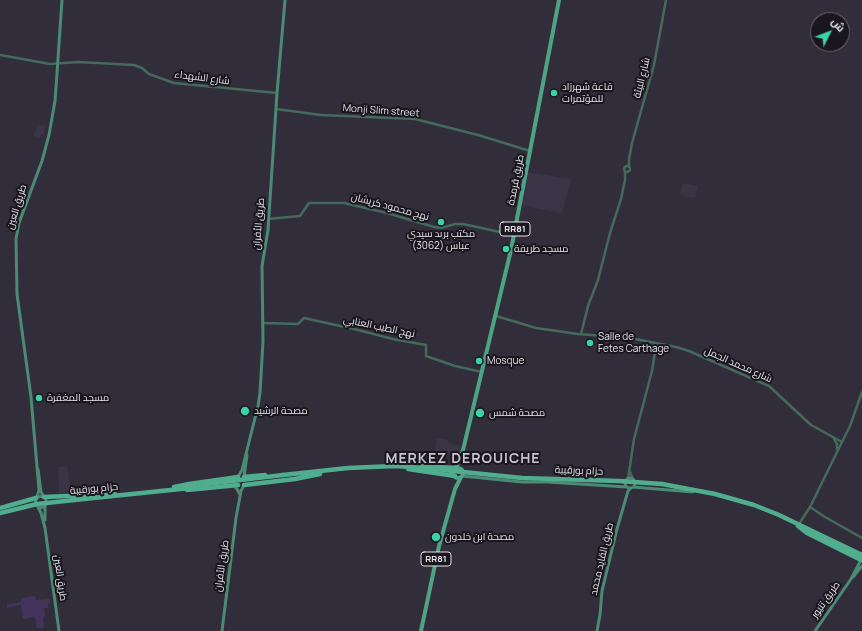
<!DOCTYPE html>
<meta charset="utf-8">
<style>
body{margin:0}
#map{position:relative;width:862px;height:631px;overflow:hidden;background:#322d3a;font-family:Manrope,Cairo,sans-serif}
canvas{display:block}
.north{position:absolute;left:810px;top:12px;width:40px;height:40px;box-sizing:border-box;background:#19161d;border:1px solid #6b686f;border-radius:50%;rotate:48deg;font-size:11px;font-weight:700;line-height:16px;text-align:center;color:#e6e2eb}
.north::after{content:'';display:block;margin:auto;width:14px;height:18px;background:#38d4a6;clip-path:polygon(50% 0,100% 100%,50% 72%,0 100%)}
</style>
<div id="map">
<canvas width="862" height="631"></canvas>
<div class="north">ش</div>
</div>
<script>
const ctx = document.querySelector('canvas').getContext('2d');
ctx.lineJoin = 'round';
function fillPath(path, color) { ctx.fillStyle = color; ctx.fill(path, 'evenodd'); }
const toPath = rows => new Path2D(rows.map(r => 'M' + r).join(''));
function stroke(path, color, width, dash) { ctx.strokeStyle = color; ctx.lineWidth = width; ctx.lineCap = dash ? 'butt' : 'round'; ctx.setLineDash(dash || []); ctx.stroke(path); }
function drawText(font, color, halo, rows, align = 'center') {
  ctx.font = font + ' Manrope,Cairo,sans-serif'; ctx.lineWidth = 4; ctx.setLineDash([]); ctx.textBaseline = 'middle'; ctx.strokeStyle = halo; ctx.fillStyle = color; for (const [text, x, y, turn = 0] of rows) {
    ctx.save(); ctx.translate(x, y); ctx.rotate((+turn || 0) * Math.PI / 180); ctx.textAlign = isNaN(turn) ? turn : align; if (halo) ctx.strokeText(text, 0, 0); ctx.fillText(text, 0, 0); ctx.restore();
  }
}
const built = toPath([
 [38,125,46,126,44,134,41,134,40,137,34,136,37,126],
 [528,172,571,179,562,213,523,206,522,204],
 [683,183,697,186,698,187,695,198,680,195],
 [437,438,448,440,448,443,461,446,459,456,435,452],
 [67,466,71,491,59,494,58,467]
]);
const green = toPath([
 [35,596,36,600,50,599,50,603,48,604,48,608,44,608,45,616,43,618,44,628,37,628,35,617,23,619,21,605,7,608,7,604,21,602,21,598]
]);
const tertiary = toPath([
 [0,55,50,64,78,62,134,65,142,68,149,74,174,83,277,93],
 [276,109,321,115,415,119,478,135,530,151],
 '624 169a3 3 0 1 1 6 0a3 3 0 1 1-6 0Z',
 [629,167,629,159,632,143,654,65,666,0],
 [268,219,300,216,309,203,344,203,387,213,434,227,441,228,455,224,463,224,514,235],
 [496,316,536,328,578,334,630,338,676,347,689,351,769,386,811,425,842,442,810,507,825,517,862,538],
 [263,323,298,324,304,318,354,329,393,339,426,345,426,356,455,366,482,372],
 [581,334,588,306,598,280,610,233,621,199,625,180,625,171],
 [655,352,660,344],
 [834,439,837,444,837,449],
 [842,442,850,426,862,392],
 [630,472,633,479],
 [628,479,634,439,652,371,655,352,653,343],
 [799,524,810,507]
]);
const secondary = toPath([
 [38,469,41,492,44,497],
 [462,476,522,482,547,482,627,487],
 [238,477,242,470,258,406,260,393,263,341,262,266,268,230,277,93,285,0],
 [244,477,247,455],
 '625 483a5 5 0 1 1 10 0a5 5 0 1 1-10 0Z',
 [234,486,237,489,239,493],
 [633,487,693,492],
 '35.5 502a5.5 5.5 0 1 1 11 0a5.5 5.5 0 1 1-11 0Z',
 [37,497,39,490,31,397,17,294,16,239,19,223,42,161,49,135,55,101,57,73,62,0],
 [38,507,41,513,45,528,59,631],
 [45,520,45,506],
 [853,577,862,566],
 [222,631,236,518,241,491,244,485],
 [597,631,600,615,602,591,617,529,628,491,631,488],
 [815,631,851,579,861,560]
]);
const primary = toPath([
 [456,468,463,450,511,250,559,0],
 '453 473a5 5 0 1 1 10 0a5 5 0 1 1-10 0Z',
 [421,631,439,546,455,489,461,477]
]);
const trunk = toPath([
 [422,466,456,468],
 [408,469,455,476],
 [283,475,348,468,395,466,424,468],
 [244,477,265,475],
 [662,484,715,494,754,505,779,515,862,555],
 [244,485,295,479,320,474],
 [174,487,189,484,238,477],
 [187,490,238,485],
 [44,497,115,494],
 [84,499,190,488],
 [0,508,36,498],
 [798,526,807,533,861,560]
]);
const trunkBridge = toPath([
 [424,468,522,478,619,481,662,484],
 [189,486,283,475],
 [0,513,37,504,84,499],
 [833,544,862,557]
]);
const markers = [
 [554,93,4,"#38d4a6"],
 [441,222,4,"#38d4a6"],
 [506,249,4,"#38d4a6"],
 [590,343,4,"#38d4a6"],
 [479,361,4,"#38d4a6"],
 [39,398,4,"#38d4a6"],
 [245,411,5,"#38d4a6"],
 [480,413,5,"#38d4a6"],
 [436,537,5,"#38d4a6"]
];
const shields = [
 [515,229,30],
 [436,559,30]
];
const shieldNames = [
 ["RR81",515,229],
 ["RR81",436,559]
];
const streetNames = [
 ["شارع الشهداء",202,78,7],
 ["شارع البيئة",642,78,-76],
 ["Monji Slim street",381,111,4],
 ["طريق قرمدة",516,180,-79],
 ["طريق العين",17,207,-73],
 ["نهج محمود كريشان",390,207,15],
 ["طريق الأفران",259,224,-85],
 ["نهج الطيب العنابي",379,327,12],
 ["شارع محمد الجمل",738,365,24],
 ["حزام بورقيبة",579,471,2],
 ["حزام بورقيبة",94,489,-5],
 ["طريق القايد محمد",602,559,-77],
 ["طريق الأفران",222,566,-82],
 ["طريق العين",60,578,82],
 ["طريق تنيور",826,600,-55]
];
const poiNames = [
 ["قاعة شهرزاد",562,87],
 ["للمؤتمرات",562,99],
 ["مكتب بريد سيدي",441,234,"center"],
 ["عباس (3062)",441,246,"center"],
 ["مسجد طريفة",514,249],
 ["Salle de",598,337],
 ["Fetes Carthage",598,349],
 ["Mosque",487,361],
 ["مسجد المغفرة",47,398],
 ["مصحة الرشيد",254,411],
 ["مصحة شمس",489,413],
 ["مصحة ابن خلدون",445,537]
];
const districtNames = [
 ["MERKEZ DEROUICHE",463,459]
];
fillPath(built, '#3b3447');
fillPath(green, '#44335a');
stroke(tertiary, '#446a5b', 2.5);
stroke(secondary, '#4b8a73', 3);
stroke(primary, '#4fa385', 4);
stroke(trunk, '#50ae8e', 4.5);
stroke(trunkBridge, '#50ae8e', 4.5);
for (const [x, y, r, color] of markers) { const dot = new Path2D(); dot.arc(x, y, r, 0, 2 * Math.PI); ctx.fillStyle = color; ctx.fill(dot); stroke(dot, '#19161d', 1.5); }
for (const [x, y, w] of shields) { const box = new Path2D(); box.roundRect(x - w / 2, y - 7, w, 14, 3); ctx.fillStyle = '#19161d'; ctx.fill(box); stroke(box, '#e6e2eb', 1); }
drawText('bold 9px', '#e6e2eb', null, shieldNames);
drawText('10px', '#e6e2eb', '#19161d', streetNames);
drawText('10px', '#e6e2eb', '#19161d', poiNames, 'left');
ctx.letterSpacing = '1px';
drawText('bold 14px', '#c8c2d3', '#19161d', districtNames);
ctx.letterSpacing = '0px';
</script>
